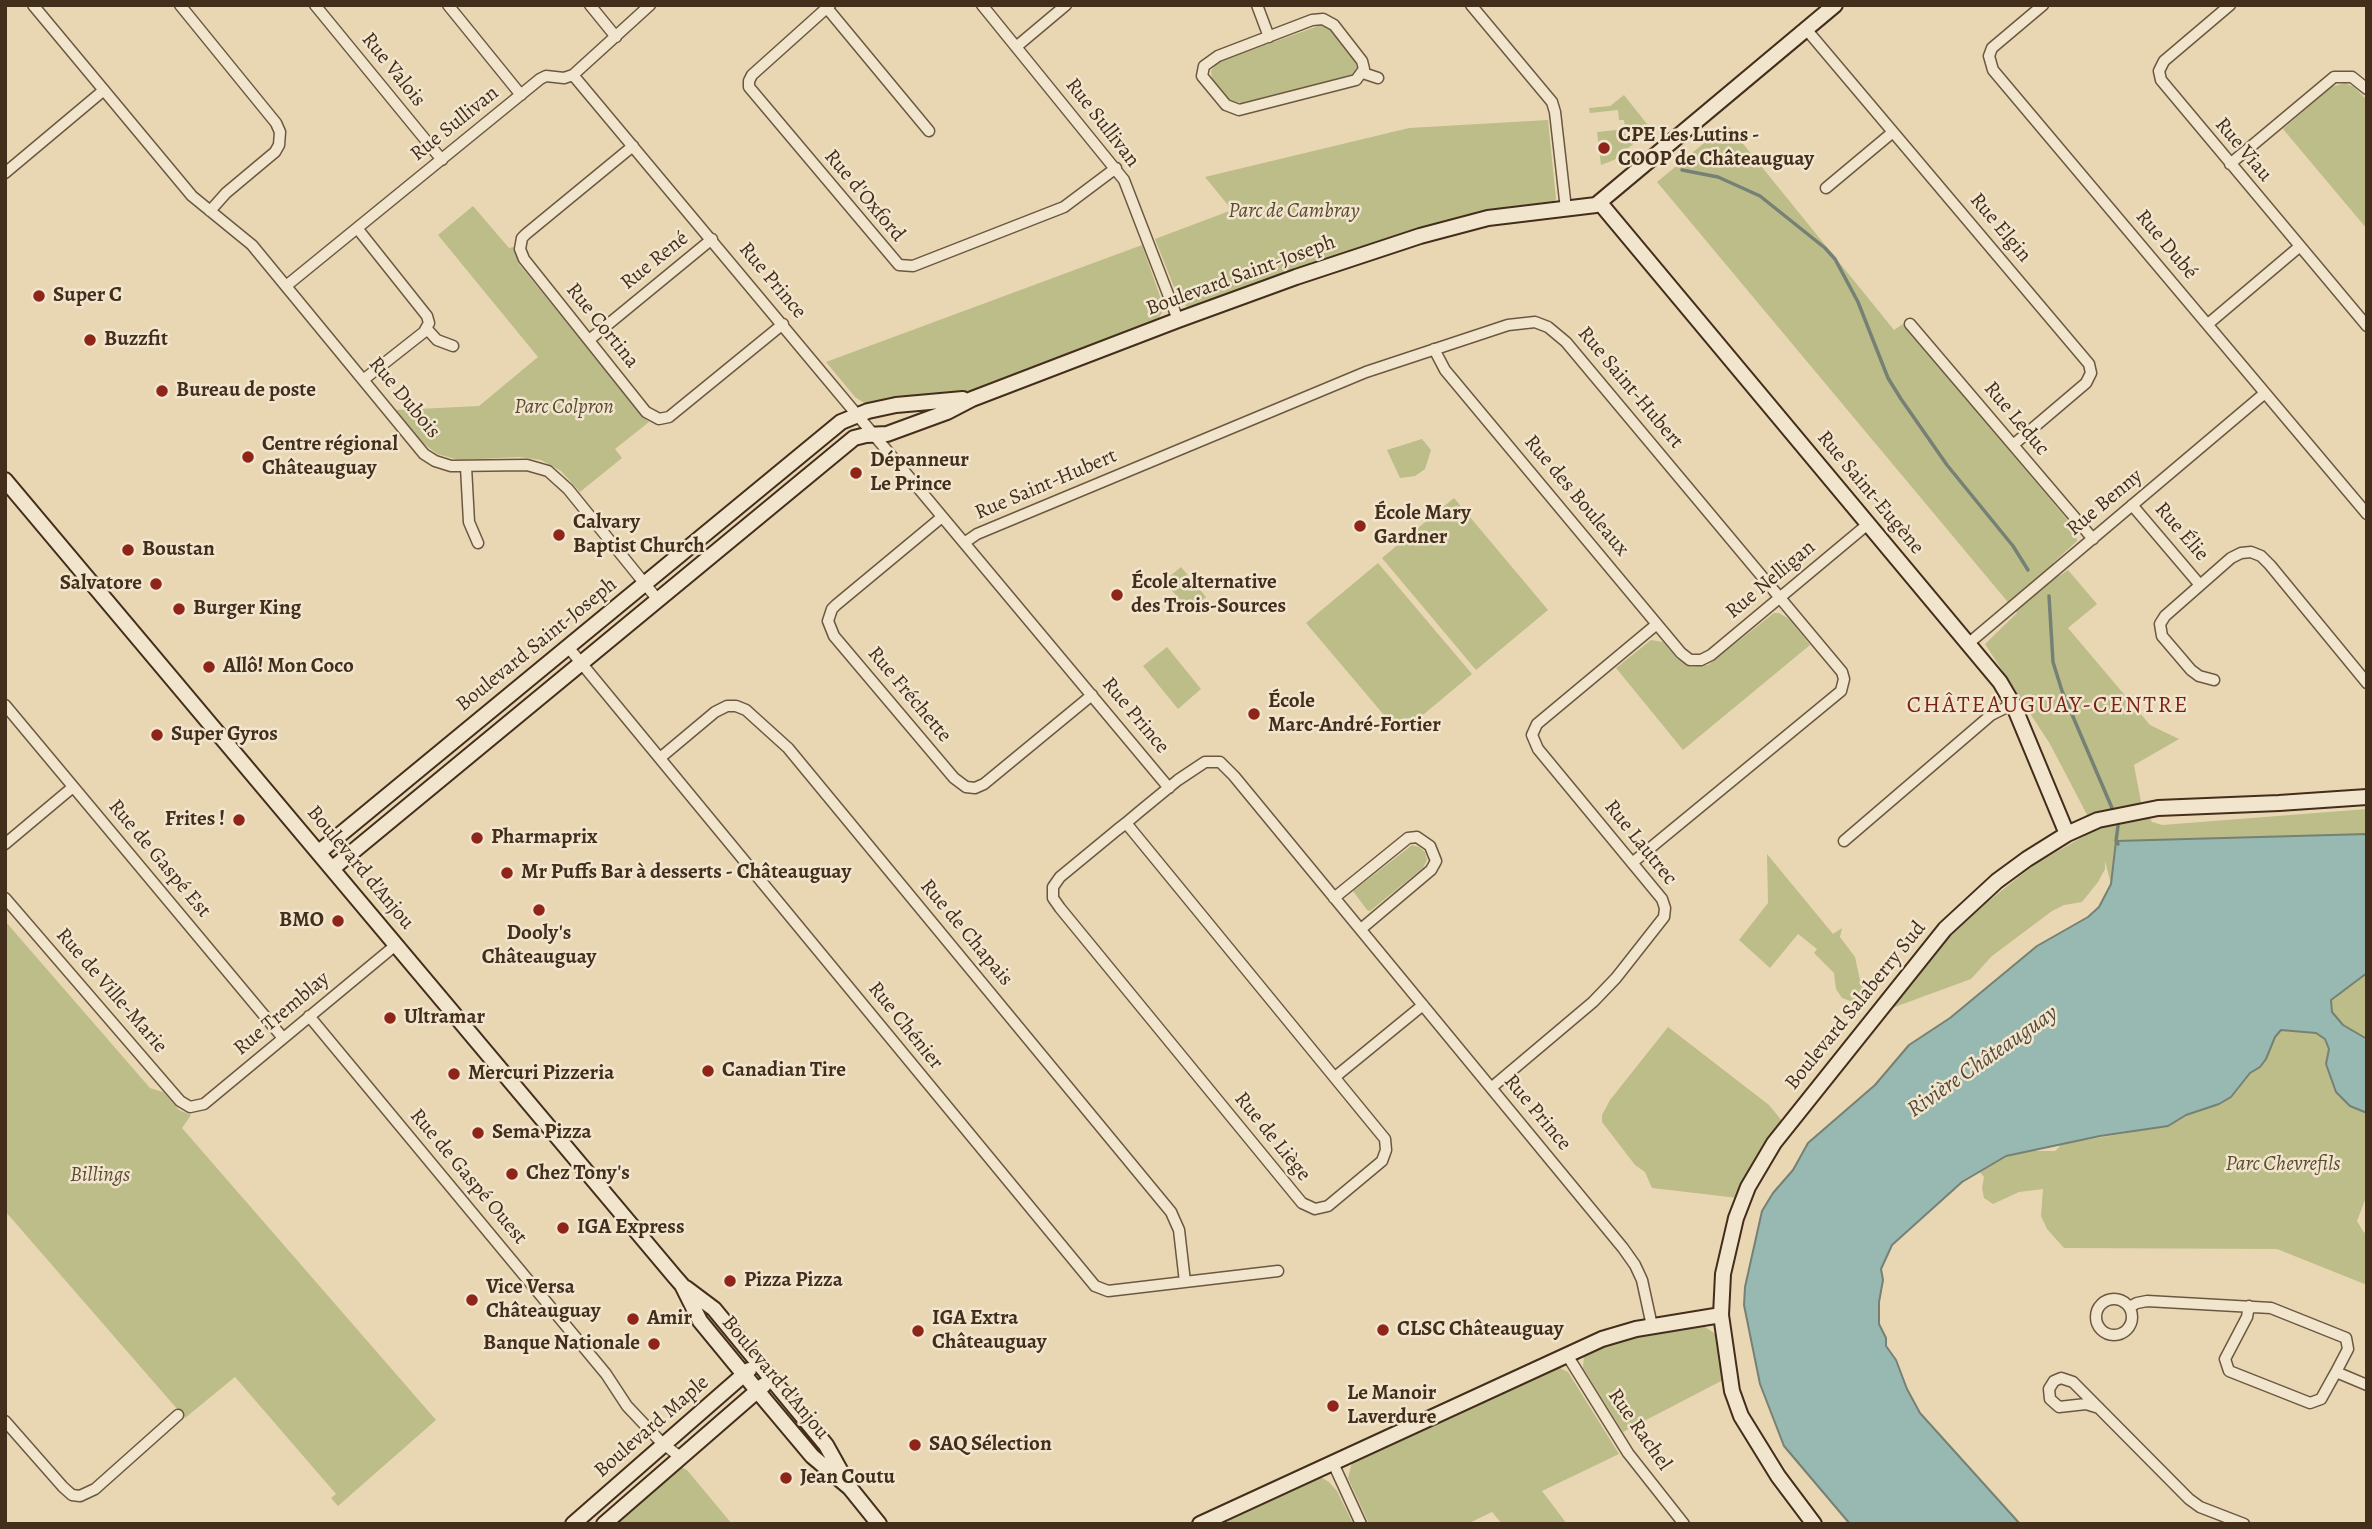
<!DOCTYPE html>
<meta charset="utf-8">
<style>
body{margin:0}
#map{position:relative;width:2372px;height:1529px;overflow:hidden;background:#e9d7b3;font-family:Alegreya,serif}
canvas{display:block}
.frame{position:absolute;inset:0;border:7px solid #432d1b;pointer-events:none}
</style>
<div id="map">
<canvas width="2372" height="1529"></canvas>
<div class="frame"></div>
</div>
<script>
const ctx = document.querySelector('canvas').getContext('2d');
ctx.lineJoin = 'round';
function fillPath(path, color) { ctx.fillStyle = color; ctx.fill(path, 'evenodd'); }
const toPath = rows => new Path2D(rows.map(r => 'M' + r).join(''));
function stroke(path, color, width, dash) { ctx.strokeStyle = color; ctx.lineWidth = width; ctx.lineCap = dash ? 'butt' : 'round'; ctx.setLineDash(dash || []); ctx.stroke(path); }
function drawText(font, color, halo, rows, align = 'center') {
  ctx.font = font + ' Alegreya,serif'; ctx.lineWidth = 5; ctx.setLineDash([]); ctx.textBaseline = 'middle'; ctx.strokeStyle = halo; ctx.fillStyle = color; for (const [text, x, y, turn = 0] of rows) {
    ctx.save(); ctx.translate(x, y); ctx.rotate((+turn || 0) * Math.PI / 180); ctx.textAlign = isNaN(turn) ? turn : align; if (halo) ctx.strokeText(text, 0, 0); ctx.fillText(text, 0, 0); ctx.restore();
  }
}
const green = toPath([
 [1321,25,1330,29,1354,59,1357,67,1354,74,1244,104,1230,100,1212,79,1211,71,1218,62],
 [2345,83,2354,87,2367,100,2367,229,2283,129,2331,87],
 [1624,95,1651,129,1614,160,1601,165,1597,132,1625,129,1624,120,1619,120,1618,110,1590,113,1589,108,1610,106],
 [1548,120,1556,199,1553,203,1460,217,1277,276,1198,305,1187,307,1179,300,1155,239,1232,210,1205,177,1409,128],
 [1727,124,1894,330,1903,324,2075,529,2077,541,2053,563,2056,578,2068,570,2097,604,2068,628,2150,725,2179,739,2134,765,2141,802,2152,822,2162,825,2367,809,2367,834,2116,841,2111,884,2105,861,2105,869,2098,882,2082,902,2064,905,2052,911,1992,956,1971,979,1892,1008,1945,941,1976,911,2035,864,2095,830,2050,744,1985,644,2017,613,1657,182],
 [473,206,509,248,514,247,519,264,642,416,649,422,615,449,622,458,580,492,561,471,541,460,519,457,459,460,437,454,423,443,396,410,479,406,538,357,438,235],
 [1142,245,1164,308,1158,320,983,387,950,396,911,395,864,403,855,397,826,362],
 [1422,439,1431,450,1425,469,1415,476,1400,478,1387,450],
 [1454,498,1548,610,1476,670,1382,558],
 [1378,563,1472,674,1400,734,1306,623],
 [1181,567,1206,597,1189,611,1164,581],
 [1774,613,1779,613,1789,619,1810,645,1683,750,1616,668,1651,640,1663,642,1677,659,1691,667,1708,665],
 [1167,647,1201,689,1178,709,1143,666],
 [1412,845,1419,847,1425,852,1427,860,1423,868,1370,911,1367,910,1353,891],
 [1767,854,1833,934,1842,928,1840,937,1855,957,1861,985,1871,1000,1865,1006,1842,998,1836,989,1834,973,1814,953,1817,949,1798,934,1770,968,1739,940,1768,903],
 [5,921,150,1088,163,1092,179,1110,191,1115,182,1128,436,1420,338,1506,331,1498,336,1494,235,1377,185,1418,5,1211],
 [2367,973,2367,1039,2343,1025,2332,1011,2331,1000],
 [1668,1027,1769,1105,1783,1122,1738,1198,1652,1188,1645,1172,1635,1165,1602,1122,1602,1115,1610,1100],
 [2281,1030,2316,1033,2325,1039,2329,1049,2326,1064,2336,1092,2350,1106,2367,1113,2367,1195,2357,1221,2363,1231,2365,1233,2367,1231,2367,1285,2277,1249,2064,1248,2047,1229,2041,1216,2043,1189,2019,1192,1993,1204,1984,1198,1982,1188,1984,1177,1979,1171,2006,1156,2030,1151,2055,1151,2060,1146,2056,1145,2168,1126,2186,1115,2219,1104,2237,1091,2250,1073,2260,1067,2275,1037],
 [1702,1325,1717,1335,1723,1380,1623,1432,1583,1368,1584,1355,1623,1338],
 [1558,1367,1568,1372,1619,1454,1542,1491,1567,1524,1502,1524,1492,1512,1467,1524,1369,1524,1348,1478,1352,1462],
 [681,1467,687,1470,732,1524,617,1524],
 [1319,1476,1329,1482,1337,1491,1353,1524,1215,1524]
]);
const water = toPath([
 [2367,834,2367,973,2331,1000,2332,1012,2343,1025,2367,1039,2367,1113,2350,1106,2336,1092,2326,1064,2329,1049,2325,1039,2316,1033,2281,1030,2275,1037,2266,1059,2260,1067,2250,1073,2231,1097,2219,1104,2186,1115,2168,1126,2100,1136,2006,1156,1962,1182,1892,1245,1881,1269,1883,1280,1879,1302,1879,1324,1886,1338,1886,1346,1896,1360,1907,1389,1920,1413,2020,1524,1850,1524,1784,1446,1760,1384,1744,1305,1745,1287,1762,1211,1773,1193,1793,1170,1808,1143,1875,1085,1909,1045,1950,1018,2037,946,2088,917,2099,907,2111,884,2116,841,2367,834]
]);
const stream = toPath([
 [1682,170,1718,177,1760,196,1825,248,1835,259,1858,302,1888,378,1901,399,1947,465,2013,546,2028,570],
 [2049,596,2053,662,2062,691,2112,808],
 [2118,844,2116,841,2118,826]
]);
const street = toPath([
 [33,5,192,196,252,245,424,454,435,461,451,466,527,465,548,471,568,489,658,600],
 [180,5,276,123,280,132,279,145,275,152,226,193,210,211],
 [315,5,442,160],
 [448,5,521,95],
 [590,5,616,37],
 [830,5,752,75,749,81,749,87,899,265,913,266,1064,207,1116,168],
 [982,5,1124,180,1178,320],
 [1257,5,1269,37],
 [1471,5,1552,102,1555,112,1566,209],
 [2043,5,1992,48,1989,56,1993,70,2367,514],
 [2230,5,2164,61,2159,71,2161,80,2367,326],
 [827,8,929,131],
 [1323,19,1334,25,1362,61,1364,69,1356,80,1239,110,1226,105,1202,76,1204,66,1218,56,1312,20,1323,19],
 [1806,29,2089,364,2091,373,2086,383,2013,445],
 [1016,47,1066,5],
 [1363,73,1378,78],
 [573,75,1169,788],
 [633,146,526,234,522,238,520,249,524,259,646,412,659,419,669,417,783,324],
 [2230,164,2334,77,2352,77,2367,89],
 [5,173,104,90],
 [1826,188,1893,132],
 [357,228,427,316,429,323,424,332,363,380],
 [286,286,540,79,546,76,564,78,573,75,650,5],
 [1910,324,2093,539],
 [2208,324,2299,247],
 [427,329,437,340,453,346],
 [589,340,712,239],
 [1434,349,1445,370,1681,653,1690,660,1701,660,1711,655,1868,524],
 [466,467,469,522,478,543],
 [2132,505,2200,585],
 [942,517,836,605,832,609,828,621,834,636,954,778,966,787,975,788,984,784,1092,695],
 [964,543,977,534,1366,372,1508,325,1535,322,1548,327,1566,342,1842,672,1844,679,1841,691,1632,863],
 [1969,643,2265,393],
 [568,647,1095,1286,1108,1291,1278,1271],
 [2214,680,2199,676,2191,670,2162,636,2160,624,2165,616,2231,558,2241,553,2251,552,2261,556,2270,565,2367,683],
 [5,705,283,1038],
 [660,758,715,712,727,706,736,706,746,710,788,748,1171,1212,1179,1230,1185,1282],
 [1126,823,1385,1139,1386,1150,1382,1161,1328,1206,1315,1209,1302,1203,1060,908,1053,898,1053,887,1060,877,1117,830,1126,823,1139,812,1178,780,1205,762,1220,762,1234,776,1623,1248,1635,1265,1642,1280,1652,1326],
 [1844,841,1991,715,2013,704],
 [5,844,73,787],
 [5,898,180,1101,190,1107,204,1104,397,944],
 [1334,898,1408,838,1417,837,1430,846,1436,861,1431,870,1361,929],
 [309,1016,606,1374,627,1406,661,1442,680,1457],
 [1335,1077,1423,1005],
 [1491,1088,1593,1002,1616,978,1664,917,1665,908,1662,899,1538,749,1532,735,1537,724,1657,624],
 '2096 1317a18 18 0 1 1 36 0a18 18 0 1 1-36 0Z',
 [2249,1306,2247,1317,2225,1359,2229,1371,2310,1403,2321,1399,2336,1372],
 [2129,1307,2137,1303,2147,1301,2271,1308,2346,1338,2348,1349,2336,1372,2367,1385],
 [1567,1355,1628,1453,1684,1524],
 [2099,1408,2086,1404,2059,1407,2050,1399,2049,1389,2054,1381,2061,1378,2073,1382,2189,1499,2200,1507,2244,1524],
 [5,1421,63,1487,72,1495,80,1496,95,1489,178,1415],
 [1333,1463,1361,1524]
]);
const secondary = toPath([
 [1600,203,2000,682,2013,704,2067,834],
 [5,480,675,1277,682,1285,700,1321,765,1400,812,1456,850,1488],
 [319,852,841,422,868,411,896,405,963,399],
 [333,868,854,438,866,435,887,434,947,412,972,399,1178,320,1296,277,1420,236,1488,218,1596,205,1835,5],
 [686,1288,714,1309,826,1445,850,1488,879,1524],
 [573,1524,749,1370],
 [604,1524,764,1385],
 [1200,1524,1602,1339,1636,1329,1721,1315],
 [1814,1524,1778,1476,1741,1416,1732,1391,1721,1315,1723,1274,1736,1218,1748,1187,1774,1143,1945,929,1997,881,2027,859,2067,834,2098,820,2158,808,2279,803,2367,797]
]);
const markers = [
 [1604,148,7,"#8f2418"],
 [39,296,7,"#8f2418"],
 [90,340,7,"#8f2418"],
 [162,391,7,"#8f2418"],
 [248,457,7,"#8f2418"],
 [856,473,7,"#8f2418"],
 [1360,526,7,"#8f2418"],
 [559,535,7,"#8f2418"],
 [128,550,7,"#8f2418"],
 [156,584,7,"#8f2418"],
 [1117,595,7,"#8f2418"],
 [179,609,7,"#8f2418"],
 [209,667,7,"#8f2418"],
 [1254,714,7,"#8f2418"],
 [157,735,7,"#8f2418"],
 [239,820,7,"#8f2418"],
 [477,838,7,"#8f2418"],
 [507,873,7,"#8f2418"],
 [539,910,7,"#8f2418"],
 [338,921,7,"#8f2418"],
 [390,1018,7,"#8f2418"],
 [708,1071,7,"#8f2418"],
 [454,1074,7,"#8f2418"],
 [478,1133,7,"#8f2418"],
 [512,1174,7,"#8f2418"],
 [563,1228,7,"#8f2418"],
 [730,1281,7,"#8f2418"],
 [472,1300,7,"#8f2418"],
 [633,1319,7,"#8f2418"],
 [1383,1330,7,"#8f2418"],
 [918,1331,7,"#8f2418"],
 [654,1344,7,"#8f2418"],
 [1333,1406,7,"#8f2418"],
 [915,1445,7,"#8f2418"],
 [786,1478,7,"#8f2418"]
];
const streetNames = [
 ["Rue Valois",393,70,51],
 ["Rue Sullivan",1102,123,52],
 ["Rue Sullivan",455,124,-39],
 ["Rue Viau",2243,150,50],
 ["Rue d'Oxford",864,196,50],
 ["Rue Elgin",2000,228,50],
 ["Rue Dubé",2166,245,50],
 ["Rue René",655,261,-39],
 ["Boulevard Saint-Joseph",1241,276,-20],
 ["Rue Prince",772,281,50],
 ["Rue Cortina",602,326,51],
 ["Rue Saint-Hubert",1630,388,50],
 ["Rue Dubois",404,398,50],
 ["Rue Leduc",2016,419,50],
 ["Rue Saint-Hubert",1046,485,-23],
 ["Rue Saint-Eugène",1870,493,50],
 ["Rue des Bouleaux",1576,496,50],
 ["Rue Benny",2105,503,-40],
 ["Rue Élie",2181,532,49],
 ["Rue Nelligan",1771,580,-40],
 ["Boulevard Saint-Joseph",537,645,-39],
 ["Rue Fréchette",909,695,50],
 ["Rue Prince",1135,716,50],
 ["Rue Lautrec",1640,843,51],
 ["Rue de Gaspé Est",159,859,50],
 ["Boulevard d'Anjou",360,868,50],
 ["Rue de Chapais",966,933,50],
 ["Rue de Ville-Marie",111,991,49],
 ["Boulevard Salaberry Sud",1856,1006,-51],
 ["Rue Tremblay",282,1014,-40],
 ["Rue Chénier",905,1026,51],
 ["Rue Prince",1537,1113,50],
 ["Rue de Liège",1272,1137,51],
 ["Rue de Gaspé Ouest",468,1177,50],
 ["Boulevard d'Anjou",775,1378,50],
 ["Boulevard Maple",652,1427,-41],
 ["Rue Rachel",1639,1430,55]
];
const poiNames = [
 ["CPE Les Lutins -",1618,136],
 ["COOP de Châteauguay",1618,160],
 ["Super C",53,296],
 ["Buzzfit",104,340],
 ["Bureau de poste",176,391],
 ["Centre régional",262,445],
 ["Châteauguay",262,469],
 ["Dépanneur",870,461],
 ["Le Prince",870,485],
 ["École Mary",1374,514],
 ["Gardner",1374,538],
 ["Calvary",573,523],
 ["Baptist Church",573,547],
 ["Boustan",142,550],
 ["École alternative",1131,583],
 ["des Trois-Sources",1131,607],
 ["Salvatore",142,584,"right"],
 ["Burger King",193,609],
 ["Allô! Mon Coco",223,667],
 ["École",1268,702],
 ["Marc-André-Fortier",1268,726],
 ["Super Gyros",171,735],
 ["Frites !",225,820,"right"],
 ["Pharmaprix",491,838],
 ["Mr Puffs Bar à desserts - Châteauguay",521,873],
 ["BMO",324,921,"right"],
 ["Dooly's",539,934,"center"],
 ["Châteauguay",539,958,"center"],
 ["Ultramar",404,1018],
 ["Canadian Tire",722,1071],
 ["Mercuri Pizzeria",468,1074],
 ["Sema Pizza",492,1133],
 ["Chez Tony's",526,1174],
 ["IGA Express",577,1228],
 ["Pizza Pizza",744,1281],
 ["Vice Versa",486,1288],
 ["Châteauguay",486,1312],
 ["Amir",647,1319],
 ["IGA Extra",932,1319],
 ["Châteauguay",932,1343],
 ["CLSC Châteauguay",1397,1330],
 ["Banque Nationale",640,1344,"right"],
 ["Le Manoir",1347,1394],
 ["Laverdure",1347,1418],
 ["SAQ Sélection",929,1445],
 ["Jean Coutu",800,1478]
];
const parkNames = [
 ["Parc de Cambray",1294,212],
 ["Parc Colpron",564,408],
 ["Parc Chevrefils",2283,1165],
 ["Billings",100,1176]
];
const neighbourhoodNames = [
 ["CHÂTEAUGUAY-CENTRE",2048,706]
];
const waterNames = [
 ["Rivière Châteauguay",1983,1062,-35]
];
fillPath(green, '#bcbd89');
fillPath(water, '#98b9b1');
stroke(water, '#768175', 2);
stroke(stream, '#768175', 3.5);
stroke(street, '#6c5841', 13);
stroke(secondary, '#432d1b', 18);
stroke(street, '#f1e5ce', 10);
stroke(secondary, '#f1e5ce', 14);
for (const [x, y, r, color] of markers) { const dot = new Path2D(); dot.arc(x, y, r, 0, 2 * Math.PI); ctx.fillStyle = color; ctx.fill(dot); stroke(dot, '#f1e5ce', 2.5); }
drawText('21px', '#432d1b', '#f1e5ce', streetNames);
drawText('bold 21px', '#432d1b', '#f1e5ce', poiNames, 'left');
drawText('italic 21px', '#5b4a31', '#f1e5ce', parkNames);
ctx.letterSpacing = '2px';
drawText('23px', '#7a1f14', '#f1e5ce', neighbourhoodNames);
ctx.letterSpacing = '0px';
drawText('italic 23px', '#544939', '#f1e5ce', waterNames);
</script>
